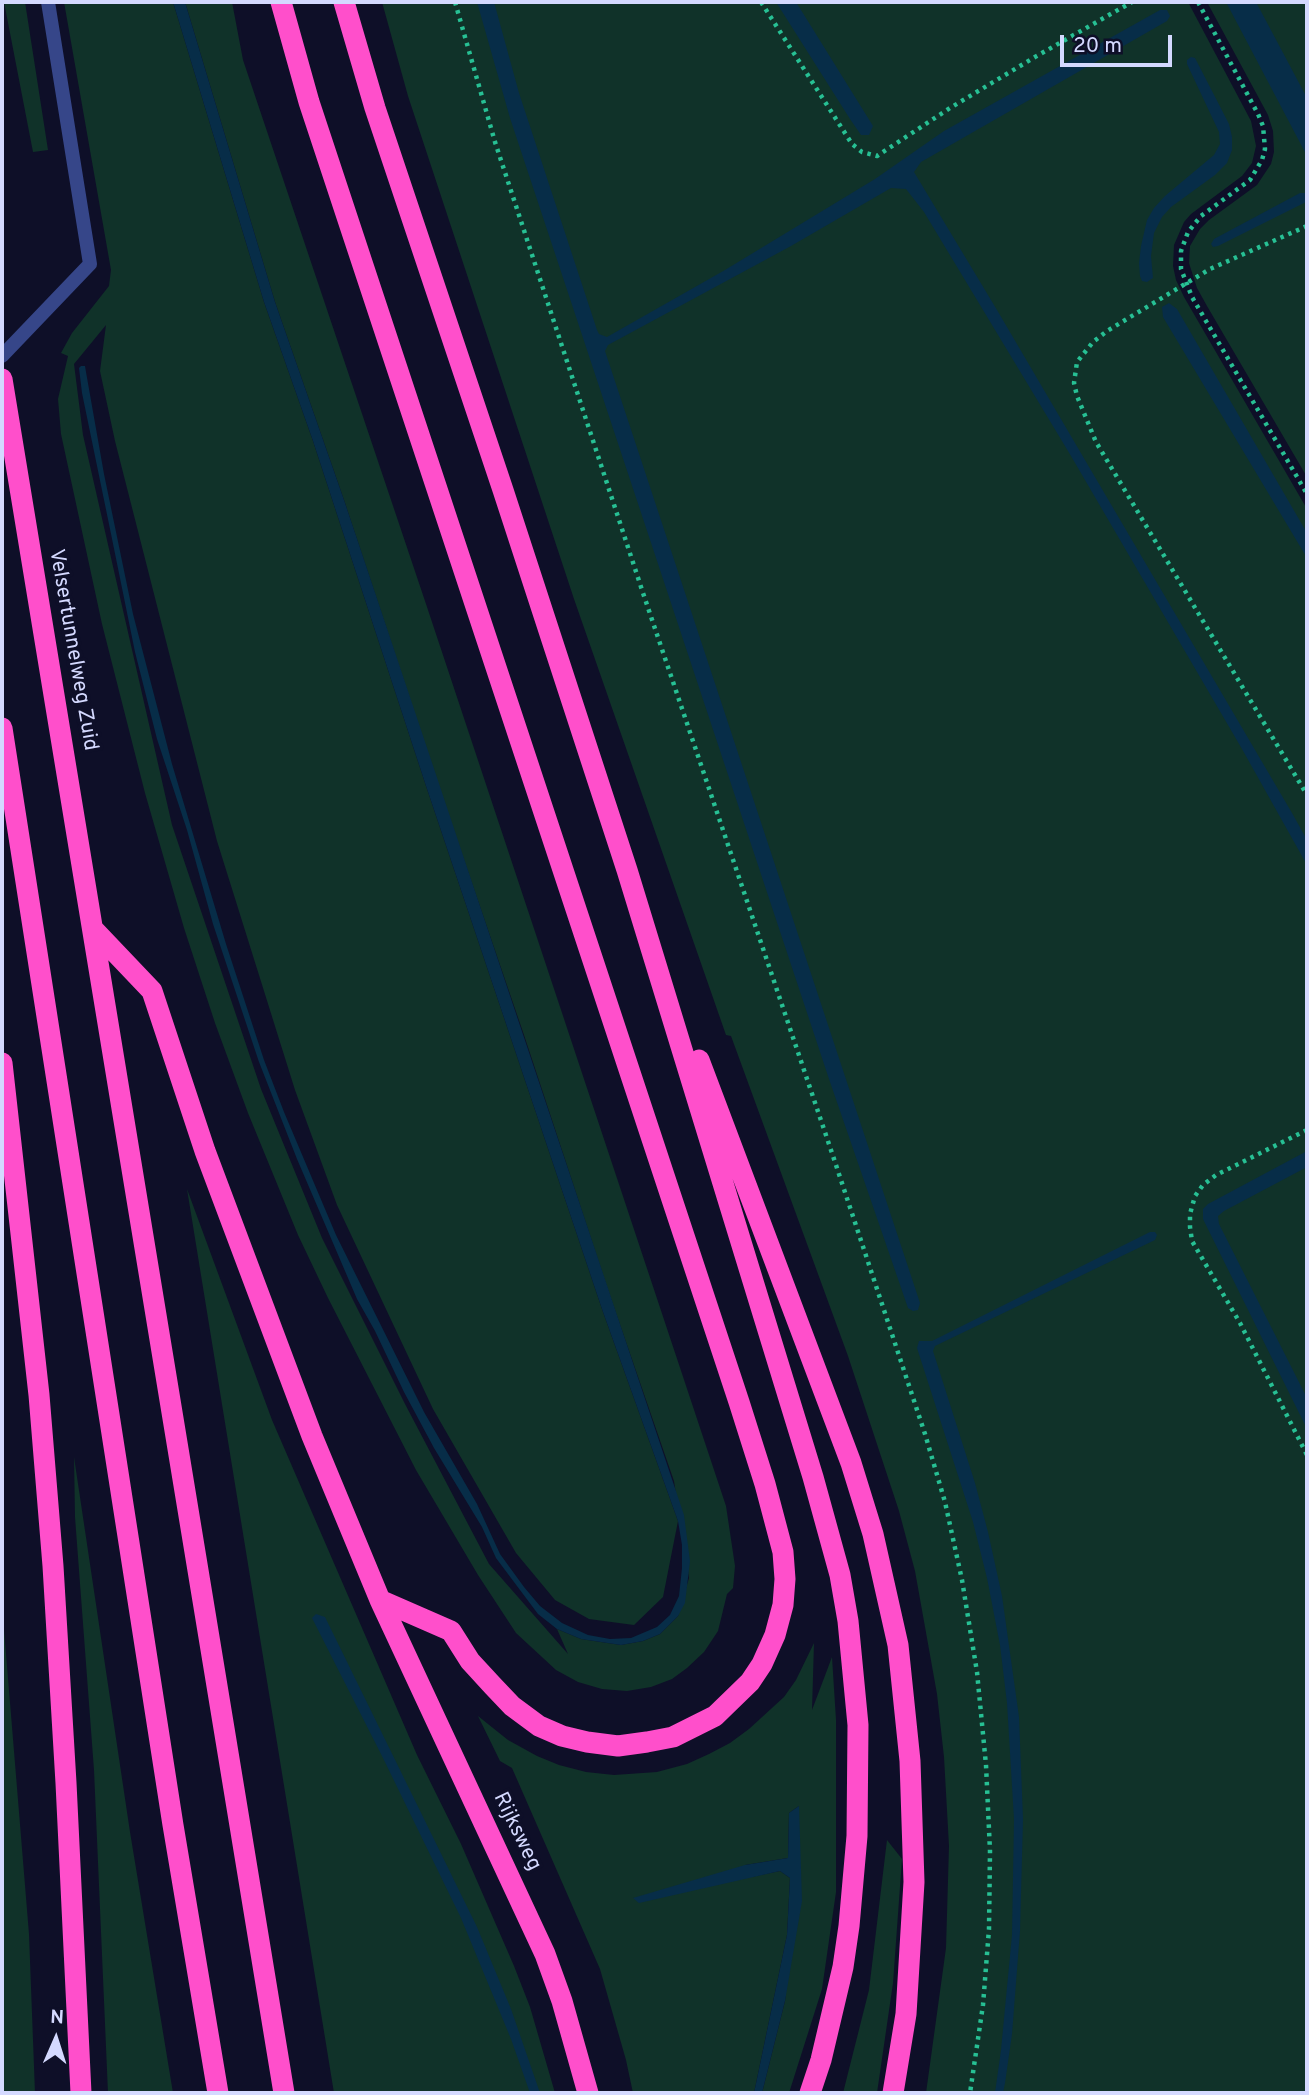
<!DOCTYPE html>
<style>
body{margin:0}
#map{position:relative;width:1309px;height:2095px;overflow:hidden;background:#0e0f28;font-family:Overpass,sans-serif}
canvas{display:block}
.frame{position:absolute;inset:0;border:4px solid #d4d9ff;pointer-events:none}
.north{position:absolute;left:21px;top:2004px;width:70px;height:70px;-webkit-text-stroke:5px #0e0f28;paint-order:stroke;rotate:3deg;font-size:19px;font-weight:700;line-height:28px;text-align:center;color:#d4d9ff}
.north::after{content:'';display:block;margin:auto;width:24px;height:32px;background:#d4d9ff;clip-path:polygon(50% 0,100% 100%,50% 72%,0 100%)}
.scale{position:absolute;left:1060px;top:35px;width:112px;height:32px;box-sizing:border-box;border:4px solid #d4d9ff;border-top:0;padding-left:9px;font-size:21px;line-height:24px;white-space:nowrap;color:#d4d9ff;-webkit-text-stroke:5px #0e0f28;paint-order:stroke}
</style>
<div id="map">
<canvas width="1309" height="2095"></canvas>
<div class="frame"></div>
<div class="north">N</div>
<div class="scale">20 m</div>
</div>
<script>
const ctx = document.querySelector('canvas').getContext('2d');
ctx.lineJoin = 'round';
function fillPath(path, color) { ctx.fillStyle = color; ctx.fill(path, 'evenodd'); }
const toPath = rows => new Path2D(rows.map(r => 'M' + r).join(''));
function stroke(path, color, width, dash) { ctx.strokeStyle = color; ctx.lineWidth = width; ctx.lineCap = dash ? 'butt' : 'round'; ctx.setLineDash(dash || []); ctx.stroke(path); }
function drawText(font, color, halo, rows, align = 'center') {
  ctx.font = font + ' Overpass,sans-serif'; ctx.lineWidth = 7; ctx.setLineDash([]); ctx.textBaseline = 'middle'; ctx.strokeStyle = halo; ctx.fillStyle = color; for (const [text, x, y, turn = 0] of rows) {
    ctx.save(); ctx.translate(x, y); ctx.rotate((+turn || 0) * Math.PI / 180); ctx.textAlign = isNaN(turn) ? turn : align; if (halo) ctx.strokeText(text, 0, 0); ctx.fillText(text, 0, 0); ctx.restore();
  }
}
const green = toPath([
 [4,2,25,2,48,150,33,152],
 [64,2,173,2,264,302,313,441,426,786,603,1312,678,1521,663,1597,634,1625,589,1619,555,1600,516,1553,433,1409,337,1205,295,1090,217,841,115,441,100,371,106,325,74,364,83,435,172,825,261,1089,322,1238,405,1404,489,1564,568,1654,557,1629,581,1639,621,1645,643,1641,660,1634,678,1616,689,1578,674,1481,607,1287,524,1035,440,790,344,500,275,302,185,2,232,2,243,60,426,604,726,1506,735,1566,733,1588,727,1594,718,1631,704,1652,687,1668,672,1679,651,1687,627,1691,602,1689,578,1682,556,1670,516,1633,478,1575,416,1470,328,1298,298,1235,248,1113,215,1023,184,928,145,793,102,624,61,434,58,399,68,356,61,353,72,333,109,286,111,270],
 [382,2,1188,2,1251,121,1256,146,1252,163,1242,176,1191,214,1184,222,1174,245,1173,266,1176,280,1184,297,1307,509,1307,2093,926,2093,946,1948,949,1846,944,1757,937,1694,915,1571,899,1511,848,1356,731,1036,726,1035,574,599,408,96],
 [1207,2,1307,2,1307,477,1207,306,1197,288,1189,263,1190,246,1200,229,1209,220,1257,185,1271,164,1274,152,1273,131,1268,115],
 [187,1189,272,1420,417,1755,461,1844,514,1966,530,2007,555,2093,334,2093],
 [74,1457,130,1832,173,2093,108,2093,94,1770,75,1517],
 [2,1605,29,1934,35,2093,2,2093],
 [814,1643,812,1710,832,1657,836,1720,836,1892,822,1989,789,2093,762,2093,785,2001,799,1838,799,1806,789,1813,788,1858,745,1865,751,1877,780,1871,790,1878,787,1935,754,2093,633,2093,626,2060,600,1969,512,1768,500,1761,478,1716,508,1740,537,1756,559,1765,586,1772,614,1775,657,1772,687,1764,709,1754,730,1743,749,1729,784,1697,796,1680],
 [887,1840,902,1859,893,1983,877,2093,843,2093,869,1990]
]);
const water = toPath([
 [173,2,185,2,275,302,344,500,684,1515,690,1561,685,1603,678,1616,660,1634,643,1641,621,1645,581,1639,557,1629,538,1614,496,1558,482,1527,434,1448,404,1392,375,1331,357,1299,297,1159,259,1062,213,924,187,830,157,739,135,652,110,529,82,393,79,368,81,366,85,366,86,372,104,474,133,614,172,764,226,944,264,1060,284,1112,336,1235,424,1412,477,1504,500,1554,524,1587,540,1606,562,1623,588,1635,610,1639,631,1638,657,1627,670,1615,679,1596,682,1568,682,1545,678,1521,603,1312,426,786,313,441,264,302],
 [477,2,494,2,519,93,597,330,599,334,607,337,725,270,875,179,944,131,1160,10,1167,10,1170,16,1167,21,921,162,914,172,997,310,1292,813,1307,840,1307,865,1242,749,1071,456,924,212,906,189,891,188,791,246,608,345,605,351,920,1303,918,1310,913,1311,908,1308,829,1079,510,118],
 [776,2,796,2,873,126,869,135,861,135,850,119],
 [1226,2,1256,2,1307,98,1307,156],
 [1191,57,1195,58,1229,124,1232,137,1232,150,1227,163,1215,175,1171,207,1162,217,1154,233,1151,256,1153,278,1147,282,1142,281,1140,276,1139,263,1141,246,1147,220,1154,208,1165,196,1214,155,1220,144,1219,132,1187,64,1187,60],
 [1300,193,1305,193,1307,197,1306,202,1218,246,1213,247,1211,244,1214,239],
 [1169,303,1177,309,1307,533,1307,558,1163,317,1162,307],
 [1307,1151,1307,1167,1224,1211,1218,1216,1219,1224,1307,1398,1307,1429,1203,1219,1203,1209,1208,1204],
 [1150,1232,1155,1232,1157,1235,1155,1240,935,1346,933,1351,975,1483,988,1532,1002,1596,1019,1717,1023,1819,1020,1931,1012,2034,1005,2083,1003,2093,995,2093,1001,2050,1012,1935,1014,1819,1007,1703,1000,1645,987,1578,973,1522,917,1348,919,1341,932,1341],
 [316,1614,325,1617,477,1927,511,2009,540,2093,530,2093,511,2039,461,1918,383,1758,312,1618],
 [799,1806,802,1901,785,2001,762,2093,754,2093,787,1935,790,1878,780,1871,639,1903,633,1898,745,1865,788,1858,789,1813]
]);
const path = toPath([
 [455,2,495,142,643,593,833,1156,925,1434,945,1502,962,1580,977,1672,986,1765,990,1851,989,1929,983,2005,970,2093],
 [761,2,852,144,862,152,877,156,950,108,1035,57,1132,2],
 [1198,2,1258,114,1263,126,1265,149,1262,160,1250,180,1201,216,1188,232,1181,251,1181,269,1192,297,1307,494],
 [1307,226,1210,269,1107,331,1093,342,1077,362,1074,383,1077,396,1096,442,1307,795],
 [1307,1130,1216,1175,1203,1185,1195,1196,1190,1214,1190,1227,1192,1241,1240,1323,1307,1455]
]);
const service = toPath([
 [2,356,90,264,48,2]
]);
const motorway = toPath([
 [281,2,309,102,739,1402,765,1484,783,1552,785,1579,783,1605,775,1635,762,1664,750,1682,715,1716,673,1737,647,1742,618,1746,587,1742,562,1736,539,1726,512,1706,493,1686,470,1661,451,1631,380,1600],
 [344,2,375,108,503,490,627,870,813,1477,840,1575,848,1621,858,1725,857,1836,849,1926,843,1967,821,2060,810,2093],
 [2,379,284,2093],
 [2,728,173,1825,218,2093],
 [93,929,152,991,205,1151,312,1436,380,1600,545,1954,562,2001,588,2093],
 [699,1060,851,1463,873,1534,898,1645,910,1761,914,1882,906,2014,893,2093],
 [2,1063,39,1395,53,1566,66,1783,81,2093]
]);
const streetNames = [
 ["Velsertunnelweg Zuid",72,650,80],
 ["Rijksweg",516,1832,64]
];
fillPath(green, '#103229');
fillPath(water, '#072d48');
stroke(path, '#27c094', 4.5, [3.5, 5]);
stroke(service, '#364689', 14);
stroke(motorway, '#ff4fcb', 21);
drawText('21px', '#d4d9ff', '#0e0f28', streetNames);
</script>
